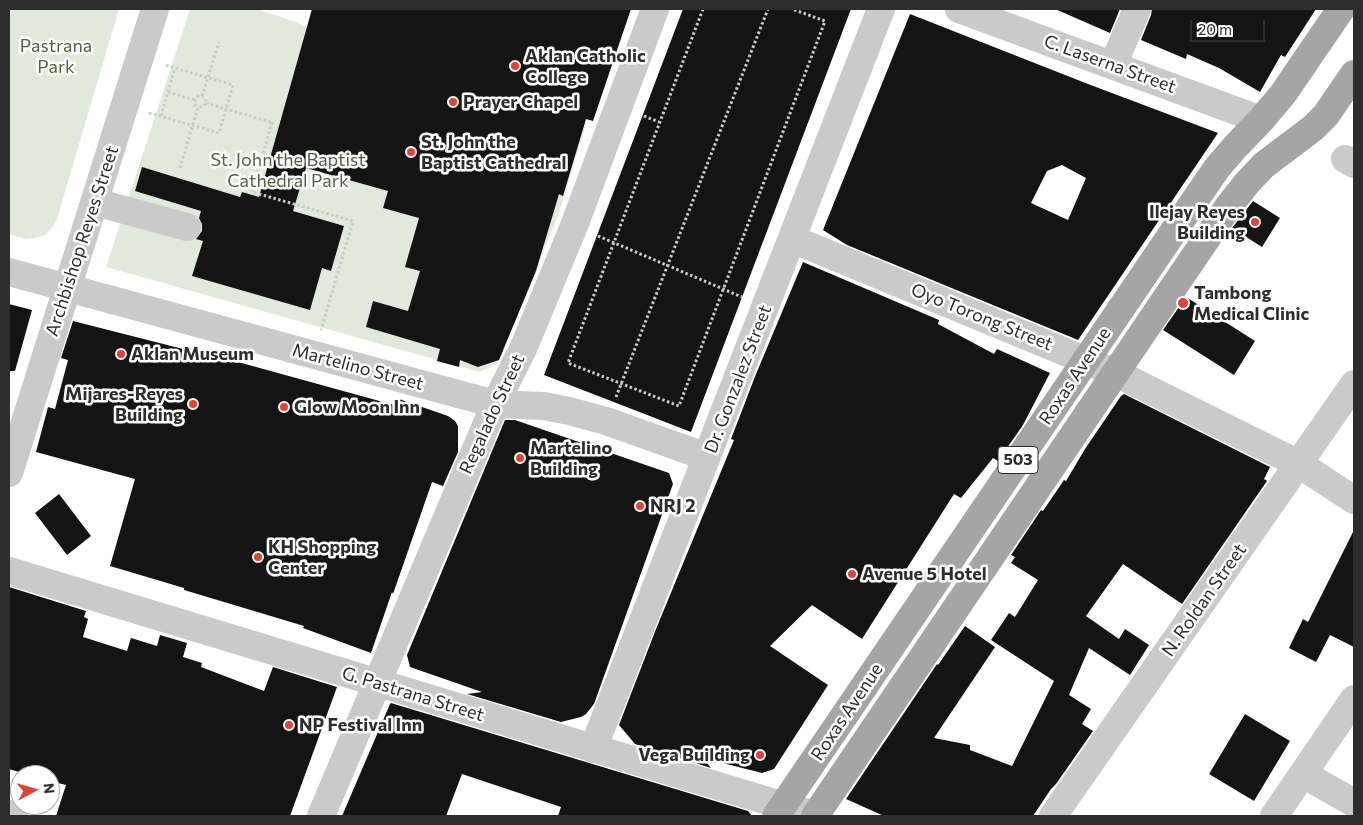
<!DOCTYPE html>
<style>
body{margin:0}
#map{position:relative;width:1363px;height:825px;overflow:hidden;background:#fff;font-family:Commissioner,sans-serif}
canvas{display:block}
.frame{position:absolute;inset:0;border:10px solid #2d2d2d;pointer-events:none}
.north{position:absolute;left:10px;top:765px;width:50px;height:50px;box-sizing:border-box;background:#fff;border:1px solid #ababab;border-radius:50%;rotate:84deg;font-size:14px;font-weight:700;line-height:20px;text-align:center;color:#2d2d2d}
.north::after{content:'';display:block;margin:auto;width:18px;height:22px;background:#dd4435;clip-path:polygon(50% 0,100% 100%,50% 72%,0 100%)}
.scale{position:absolute;left:1190px;top:20px;width:75px;height:22px;box-sizing:border-box;border:2px solid #2d2d2d;border-top:0;padding-left:6px;font-size:15px;line-height:18px;white-space:nowrap;color:#2d2d2d;-webkit-text-stroke:4px #fff;paint-order:stroke}
</style>
<div id="map">
<canvas width="1363" height="825"></canvas>
<div class="frame"></div>
<div class="north">N</div>
<div class="scale">20 m</div>
</div>
<script>
const ctx = document.querySelector('canvas').getContext('2d');
ctx.lineJoin = 'round';
function fillPath(path, color) { ctx.fillStyle = color; ctx.fill(path, 'evenodd'); }
const toPath = rows => new Path2D(rows.map(r => 'M' + r).join(''));
function stroke(path, color, width, dash) { ctx.strokeStyle = color; ctx.lineWidth = width; ctx.lineCap = dash ? 'butt' : 'round'; ctx.setLineDash(dash || []); ctx.stroke(path); }
function drawText(font, color, halo, rows, align = 'center') {
  ctx.font = font + ' Commissioner,sans-serif'; ctx.lineWidth = 5; ctx.setLineDash([]); ctx.textBaseline = 'middle'; ctx.strokeStyle = halo; ctx.fillStyle = color; for (const [text, x, y, turn = 0] of rows) {
    ctx.save(); ctx.translate(x, y); ctx.rotate((+turn || 0) * Math.PI / 180); ctx.textAlign = isNaN(turn) ? turn : align; if (halo) ctx.strokeText(text, 0, 0); ctx.fillText(text, 0, 0); ctx.restore();
  }
}
const green = toPath([
 [9,9,119,9,57,219,52,228,45,235,35,238,25,239,9,234],
 [190,9,258,9,586,124,559,213,497,364,480,372,106,267]
]);
const building = toPath([
 [312,9,631,9,593,121,586,119,563,196,559,194,536,271,499,360,478,367,460,360,459,367,437,361,440,349,366,327,373,301,408,311,420,271,405,267,419,218,383,208,388,191,306,168,293,211,344,226,331,271,322,268,310,310,192,276,203,241,196,239,202,231,202,224,199,218,201,211,135,191,142,167,240,197,242,192,259,197],
 [683,9,851,9,691,432,544,375],
 [1055,9,1120,9,1110,33],
 [1152,9,1316,9,1285,57,1281,55,1260,92,1219,68,1187,54,1186,59,1141,40,1151,15],
 [910,14,1088,84,1218,133,1078,340,847,245,823,230],
 [1062,165,1086,178,1068,220,1031,203,1047,171],
 [1253,201,1280,218,1262,247,1232,228],
 [803,262,939,320,938,324,994,354,997,349,1050,373,1023,425,998,461,993,458,961,498,954,494,862,639,812,605,770,646,828,685,774,769,762,773,703,758,711,768,635,744,619,725,656,629,734,440,731,439,756,374],
 [1186,297,1255,341,1234,375,1163,330],
 [9,304,32,310,15,371,9,371],
 [73,321,238,363,238,362,394,405,396,398,448,416,455,421,458,426,458,452,443,486,432,482,393,594,392,592,371,653,303,628,304,626,184,590,184,588,110,566,135,479,36,452,48,407,55,409,68,360,61,358],
 [1124,394,1270,467,1264,479,1267,481,1182,604,1123,564,1086,616,1119,639,1125,629,1149,645,1130,675,1089,648,1069,695,1091,709,1082,724,1093,731,1056,784,1051,789,1033,816,884,816,846,799,937,664,938,665,965,626,995,647,934,738,970,745,970,750,1012,766,1054,681,991,640,1009,613,1015,617,1038,580,1011,563,1015,557,1011,555,1041,510,1043,511,1064,480,1066,481,1085,449,1121,396],
 [505,420,515,420,669,473,673,484,594,704,586,714,581,717,561,722,467,694,482,692,410,667,407,655],
 [59,494,91,536,67,555,35,513],
 [1354,530,1354,647,1330,635,1316,662,1289,648,1303,619,1308,622],
 [9,587,86,611,84,617,88,619,83,637,127,651,131,638,157,646,160,635,187,643,183,657,202,663,201,667,264,691,273,667,337,687,290,816,56,816,66,785,50,781,50,775,29,775,9,769],
 [391,703,748,811,752,816,558,816,561,807,462,774,446,816,342,816,390,704],
 [1245,714,1290,741,1254,801,1209,774]
]);
const path = toPath([
 [703,9,568,363,679,406,825,21,792,9],
 [168,92,195,100],
 [202,96,219,42],
 [206,103,274,123],
 [149,113,219,133,233,85,165,65],
 [161,116,175,68],
 [644,116,659,122],
 [272,122,252,192,353,221,321,330],
 [180,168,198,107,203,107,206,102,205,98,202,96,198,96,195,100,195,105,198,107],
 [598,236,742,297],
 [616,397,768,9]
]);
const minor = toPath([
 [959,9,1261,120],
 [1113,65,1137,9],
 [1345,159,1354,164],
 [95,202,187,227],
 [792,239,1116,373,1299,464,1354,500],
 [9,272,495,404,544,406,569,411,606,421,707,457],
 [9,473,155,9],
 [9,571,817,816],
 [593,749,881,9],
 [1303,774,1354,803],
 [9,814,14,816],
 [321,816,495,404,523,349,574,226,655,9],
 [1053,816,1354,384],
 [1274,816,1354,699]
]);
const major = toPath([
 [776,816,1197,197,1217,168,1235,147,1261,120,1283,94,1341,9],
 [815,816,1228,207,1247,183,1264,165,1313,128,1326,115,1354,74]
]);
const markers = [
 [515,66,5,"#dd4435"],
 [453,102,5,"#dd4435"],
 [411,152,5,"#dd4435"],
 [1255,222,5,"#dd4435"],
 [1183,303,6,"#dd4435"],
 [121,354,5,"#dd4435"],
 [193,404,5,"#dd4435"],
 [284,407,5,"#dd4435"],
 [520,458,5,"#dd4435"],
 [640,506,5,"#dd4435"],
 [258,557,5,"#dd4435"],
 [852,574,5,"#dd4435"],
 [289,725,5,"#dd4435"],
 [760,755,5,"#dd4435"]
];
const shields = [
 [1018,460,40]
];
const shieldNames = [
 ["503",1018,460]
];
const parkNames = [
 ["Pastrana",56,46],
 ["Park",56,67],
 ["St. John the Baptist",288,160],
 ["Cathedral Park",288,181]
];
const poiNames = [
 ["Aklan Catholic",525,56],
 ["College",525,77],
 ["Prayer Chapel",463,102],
 ["St. John the",421,142],
 ["Baptist Cathedral",421,163],
 ["Ilejay Reyes",1245,212,"right"],
 ["Building",1245,233,"right"],
 ["Tambong",1194,293],
 ["Medical Clinic",1194,314],
 ["Aklan Museum",131,354],
 ["Mijares-Reyes",183,394,"right"],
 ["Building",183,415,"right"],
 ["Glow Moon Inn",294,407],
 ["Martelino",530,448],
 ["Building",530,469],
 ["NRJ 2",650,506],
 ["KH Shopping",268,547],
 ["Center",268,568],
 ["Avenue 5 Hotel",862,574],
 ["NP Festival Inn",299,725],
 ["Vega Building",750,755,"right"]
];
const streetNames = [
 ["C. Laserna Street",1110,64,20],
 ["Archbishop Reyes Street",82,241,-72],
 ["Oyo Torong Street",982,317,22],
 ["Martelino Street",358,367,15],
 ["Roxas Avenue",1075,376,-56],
 ["Dr. Gonzalez Street",738,379,-69],
 ["Regalado Street",492,414,-65],
 ["N. Roldan Street",1204,600,-55],
 ["G. Pastrana Street",413,694,17],
 ["Roxas Avenue",847,712,-56]
];
fillPath(green, '#e0eada');
fillPath(building, '#141414');
stroke(path, '#cacaca', 3, [2.5, 2.5]);
stroke(minor, '#cacaca', 28);
stroke(major, '#a5a5a5', 28);
for (const [x, y, r, color] of markers) { const dot = new Path2D(); dot.arc(x, y, r, 0, 2 * Math.PI); ctx.fillStyle = color; ctx.fill(dot); stroke(dot, '#fff', 2); }
for (const [x, y, w] of shields) { const box = new Path2D(); box.roundRect(x - w / 2, y - 13.5, w, 27, 4); ctx.fillStyle = '#fff'; ctx.fill(box); stroke(box, '#2d2d2d', 1); }
drawText('bold 16px', '#2d2d2d', null, shieldNames);
drawText('18px', '#49663c', '#fff', parkNames);
drawText('bold 18px', '#2d2d2d', '#fff', poiNames, 'left');
drawText('18px', '#2d2d2d', '#fff', streetNames);
</script>
